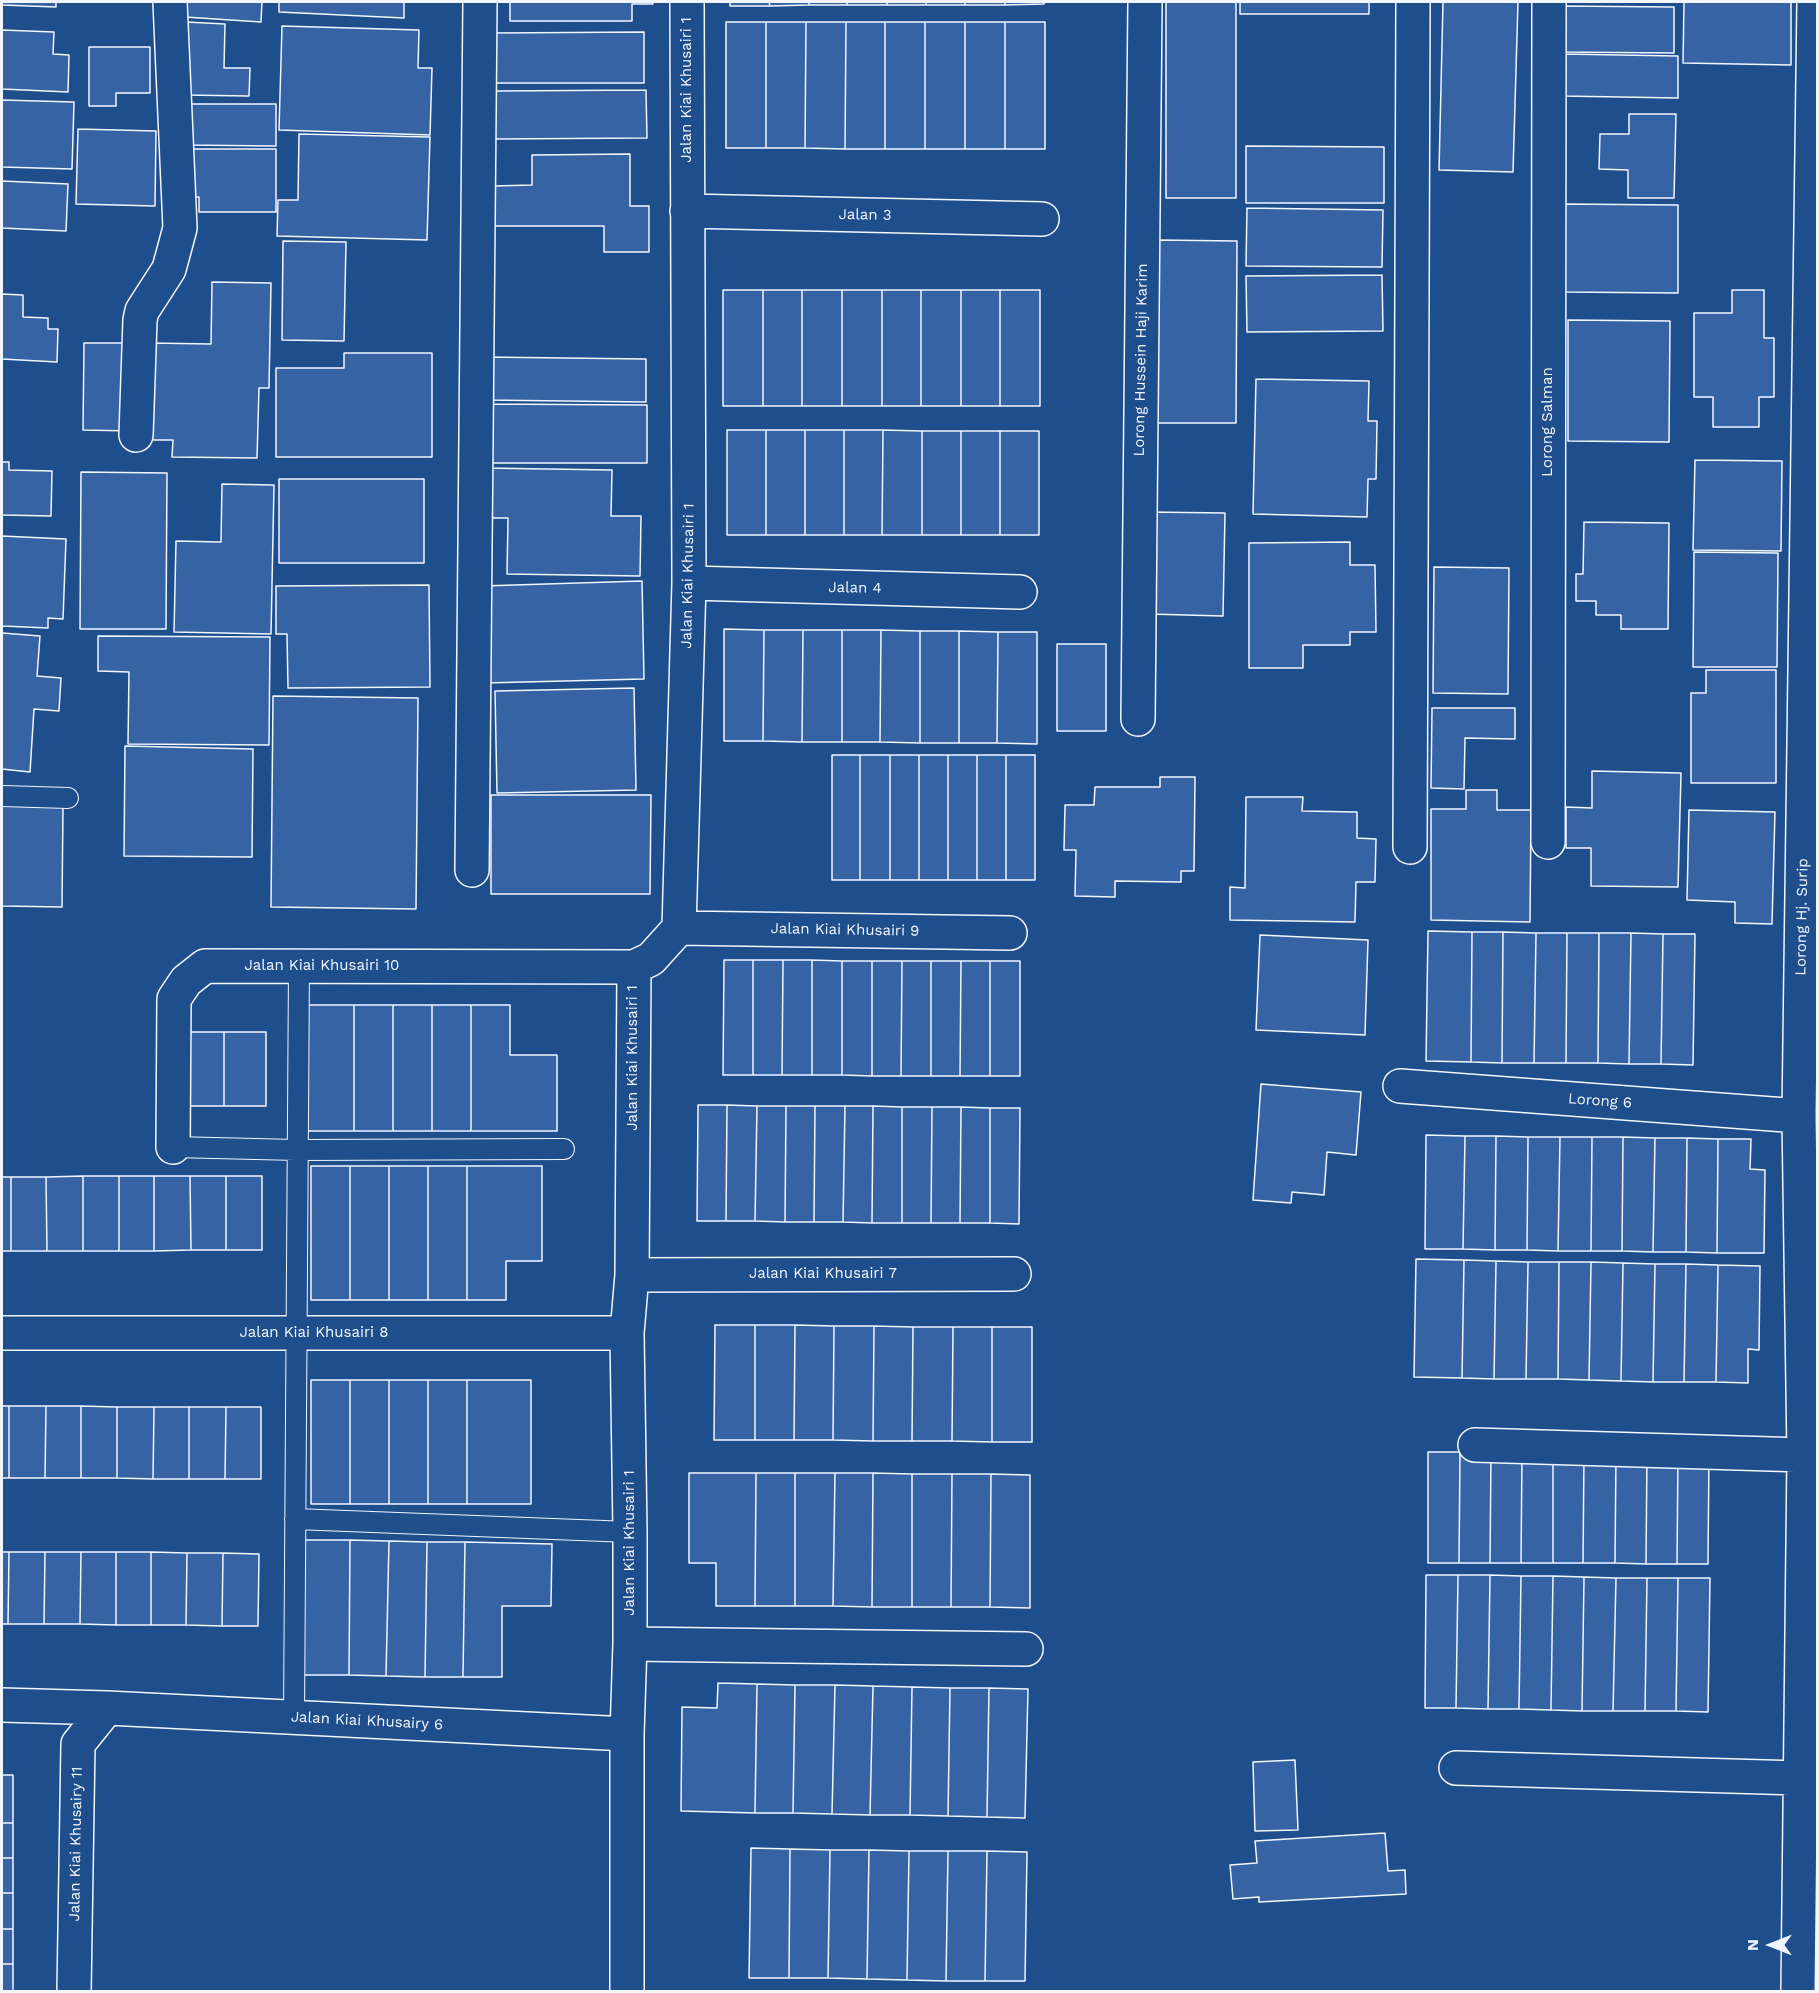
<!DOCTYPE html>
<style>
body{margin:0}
#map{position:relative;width:1819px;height:1993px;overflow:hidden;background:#1f4e8c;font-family:"Work Sans",sans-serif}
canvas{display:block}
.frame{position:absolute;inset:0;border:3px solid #f2f6ff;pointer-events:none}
.north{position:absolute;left:1741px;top:1915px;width:60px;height:60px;-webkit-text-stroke:4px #1f4e8c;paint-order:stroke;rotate:270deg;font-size:16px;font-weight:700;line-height:24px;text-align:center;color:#f2f6ff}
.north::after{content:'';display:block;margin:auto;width:21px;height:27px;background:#f2f6ff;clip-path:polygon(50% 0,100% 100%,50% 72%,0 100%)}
</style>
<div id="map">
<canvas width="1819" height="1993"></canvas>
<div class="frame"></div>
<div class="north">N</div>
</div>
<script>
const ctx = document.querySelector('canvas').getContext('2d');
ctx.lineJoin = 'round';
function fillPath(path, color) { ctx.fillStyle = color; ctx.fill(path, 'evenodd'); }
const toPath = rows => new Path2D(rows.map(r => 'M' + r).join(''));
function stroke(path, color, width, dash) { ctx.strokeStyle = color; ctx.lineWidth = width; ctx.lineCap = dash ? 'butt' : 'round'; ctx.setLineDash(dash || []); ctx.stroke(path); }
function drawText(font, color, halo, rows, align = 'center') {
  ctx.font = font + ' "Work Sans",sans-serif'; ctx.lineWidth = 4.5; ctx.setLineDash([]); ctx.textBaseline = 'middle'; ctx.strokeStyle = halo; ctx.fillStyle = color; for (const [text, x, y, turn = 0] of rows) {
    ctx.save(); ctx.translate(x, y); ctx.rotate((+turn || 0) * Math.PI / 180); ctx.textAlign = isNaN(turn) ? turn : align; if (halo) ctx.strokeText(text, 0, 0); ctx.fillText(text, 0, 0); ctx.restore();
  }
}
const building = toPath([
 [2,2,56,2,56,7,2,5,2,2],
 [186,2,262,2,261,22,185,17,186,2],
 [279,2,404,2,404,18,279,12,279,2],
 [510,2,653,2,653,4,632,4,632,21,510,21,510,2],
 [730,2,769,2,770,6,730,6,730,2],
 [769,2,809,2,809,5,770,6,769,2],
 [809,2,847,2,847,5,809,5,809,2],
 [847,2,887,2,887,5,847,5,847,2],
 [887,2,926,2,926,5,887,5,887,2],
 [926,2,965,2,965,5,926,5,926,2],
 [965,2,1005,2,1005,5,965,5,965,2],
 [1005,2,1044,2,1044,4,1005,5,1005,2],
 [1166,2,1236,2,1236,198,1166,198,1166,2],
 [1240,2,1369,2,1369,14,1240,14,1240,2],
 [1443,2,1518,2,1513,172,1439,170,1443,2],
 [1684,2,1791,2,1791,65,1683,63,1684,2],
 [1557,6,1674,7,1674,53,1557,52,1557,6],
 [186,22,225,24,224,68,250,68,249,96,184,95,186,22],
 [726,22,766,22,766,148,726,148,726,22],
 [766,22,806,22,805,148,766,148,766,22],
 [806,22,846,22,845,149,805,148,806,22],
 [846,22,885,22,885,149,845,149,846,22],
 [885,22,925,22,925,149,885,149,885,22],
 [925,22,965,22,965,149,925,149,925,22],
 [965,22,1005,22,1005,149,965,149,965,22],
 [1005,22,1045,22,1045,149,1005,149,1005,22],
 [282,26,419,30,418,68,432,68,430,135,279,130,282,26],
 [2,30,54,32,53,54,69,55,68,92,2,89,2,30],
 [644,32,644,83,494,83,494,33,644,32],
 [89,47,150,47,150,93,116,93,116,106,89,106,89,47],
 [1563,54,1678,56,1678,98,1562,96,1563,54],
 [646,90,647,138,494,139,494,91,646,90],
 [2,100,74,102,72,169,2,167,2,100],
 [185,104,276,104,276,146,184,145,185,104],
 [1629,114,1676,114,1674,198,1628,198,1628,170,1599,169,1600,134,1629,134,1629,114],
 [78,129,156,131,155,206,76,204,78,129],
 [299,134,430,137,427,240,277,236,278,200,298,200,299,134],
 [1246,146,1384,147,1384,203,1246,203,1246,146],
 [186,149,276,149,276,212,199,212,199,197,186,197,186,149],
 [630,154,630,206,649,206,649,252,604,252,604,226,492,226,492,186,532,185,532,155,630,154],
 [2,181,68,184,66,231,2,228,2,181],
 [1563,204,1678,205,1678,293,1563,292,1563,204],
 [1247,208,1383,210,1382,267,1246,266,1247,208],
 [1158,240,1237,241,1236,423,1157,423,1158,240],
 [283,241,346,242,344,341,282,340,283,241],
 [1382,275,1383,331,1247,332,1246,276,1382,275],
 [212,282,271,283,269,388,259,388,257,458,172,457,173,440,148,440,149,343,211,344,212,282],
 [723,290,763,290,763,406,723,406,723,290],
 [763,290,802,290,802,406,763,406,763,290],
 [802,290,842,290,842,406,802,406,802,290],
 [842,290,882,290,882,406,842,406,842,290],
 [882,290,921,290,921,406,882,406,882,290],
 [921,290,961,290,961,406,921,406,921,290],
 [961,290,1000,290,1000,406,961,406,961,290],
 [1000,290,1040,290,1040,406,1000,406,1000,290],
 [1732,290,1764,290,1764,338,1774,338,1774,397,1759,397,1759,427,1713,427,1713,397,1694,397,1694,313,1732,313,1732,290],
 [2,294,23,295,23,317,48,318,48,329,58,329,57,362,2,359,2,294],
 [1568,320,1670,321,1669,442,1568,441,1568,320],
 [84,343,134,343,132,431,83,430,84,343],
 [344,353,432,353,432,457,276,457,276,368,344,368,344,353],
 [484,357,646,359,646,402,484,400,484,357],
 [1256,379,1369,381,1368,421,1377,421,1376,479,1368,479,1367,517,1253,514,1256,379],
 [482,404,647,405,647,463,481,463,482,404],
 [727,430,766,430,766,535,727,535,727,430],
 [766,430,805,430,805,535,766,535,766,430],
 [805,430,844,430,844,535,805,535,805,430],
 [844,430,883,430,882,535,844,535,844,430],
 [883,430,922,431,922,535,882,535,883,430],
 [922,431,961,431,961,535,922,535,922,431],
 [961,431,1000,431,1000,535,961,535,961,431],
 [1000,431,1039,431,1039,535,1000,535,1000,431],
 [1695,460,1782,461,1781,551,1693,550,1695,460],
 [2,462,9,462,9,470,52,471,51,516,2,515,2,462],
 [483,468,612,470,611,516,641,516,640,576,507,574,508,518,482,518,483,468],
 [81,472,167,473,166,629,80,629,81,472],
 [279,479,424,479,424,563,279,563,279,479],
 [222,484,274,485,271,634,174,632,176,541,221,542,222,484],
 [1149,512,1225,513,1223,616,1148,614,1149,512],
 [1584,522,1669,523,1668,629,1621,629,1621,615,1596,615,1596,601,1576,601,1576,574,1583,574,1584,522],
 [2,536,66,539,63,619,48,618,48,628,2,626,2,536],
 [1350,542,1350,565,1375,565,1376,632,1350,632,1350,645,1303,645,1303,668,1249,668,1249,543,1350,542],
 [1694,552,1778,553,1777,667,1693,667,1694,552],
 [1434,567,1509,568,1508,694,1433,693,1434,567],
 [642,581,644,679,484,683,482,586,642,581],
 [429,585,430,687,288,688,287,634,276,634,276,586,429,585],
 [724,629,764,630,763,741,724,741,724,629],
 [764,630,803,630,802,742,763,741,764,630],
 [803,630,842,630,842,742,802,742,803,630],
 [842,630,881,630,880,742,842,742,842,630],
 [881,630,920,631,920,743,880,742,881,630],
 [920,631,959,631,959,743,920,743,920,631],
 [959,631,998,632,997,743,959,743,959,631],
 [998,632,1037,632,1037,744,997,743,998,632],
 [2,633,40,636,37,676,61,678,59,711,34,709,30,772,2,769,2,633],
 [98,636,270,637,269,745,128,744,129,672,98,671,98,636],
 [1057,644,1106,644,1106,731,1057,731,1057,644],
 [1706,670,1776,670,1776,783,1691,783,1691,693,1706,693,1706,670],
 [634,688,636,790,497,793,495,691,634,688],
 [273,696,418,698,416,909,271,907,273,696],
 [1432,708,1515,708,1515,739,1465,738,1464,789,1431,788,1432,708],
 [125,746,253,749,252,857,124,856,125,746],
 [832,755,860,755,860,880,832,880,832,755],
 [860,755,890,755,890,880,860,880,860,755],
 [890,755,919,755,919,880,890,880,890,755],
 [919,755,948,755,948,880,919,880,919,755],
 [948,755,977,755,977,880,948,880,948,755],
 [977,755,1006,755,1006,880,977,880,977,755],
 [1006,755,1035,755,1035,880,1006,880,1006,755],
 [1592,771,1681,773,1678,887,1591,886,1591,848,1566,848,1566,807,1592,808,1592,771],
 [1160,777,1195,777,1194,871,1181,871,1181,882,1115,881,1115,897,1075,896,1076,850,1064,850,1065,805,1094,805,1095,787,1160,787,1160,777],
 [1466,790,1497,790,1497,810,1531,810,1530,922,1431,920,1431,809,1466,809,1466,790],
 [491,795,651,795,650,894,491,894,491,795],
 [1246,797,1303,797,1302,811,1357,812,1357,838,1376,839,1375,882,1356,882,1355,922,1230,920,1230,887,1245,888,1246,797],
 [2,806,63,807,62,907,2,906,2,806],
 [1689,810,1775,812,1772,924,1735,923,1735,902,1687,900,1689,810],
 [1428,931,1472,932,1471,1062,1426,1061,1428,931],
 [1472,932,1503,932,1502,1063,1471,1062,1472,932],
 [1503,932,1536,933,1534,1063,1502,1063,1503,932],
 [1536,933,1567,933,1566,1063,1534,1063,1536,933],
 [1567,933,1599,933,1598,1063,1566,1063,1567,933],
 [1599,933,1631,933,1629,1064,1598,1063,1599,933],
 [1631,933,1663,934,1661,1064,1629,1064,1631,933],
 [1663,934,1695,934,1693,1065,1661,1064,1663,934],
 [1260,935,1368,940,1365,1035,1256,1030,1260,935],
 [724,960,753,960,753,1075,723,1075,724,960],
 [753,960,783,960,782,1075,753,1075,753,960],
 [783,960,812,960,812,1075,782,1075,783,960],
 [812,960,842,961,842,1075,812,1075,812,960],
 [842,961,872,961,872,1076,842,1075,842,961],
 [872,961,902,961,901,1076,872,1076,872,961],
 [902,961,931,961,931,1076,901,1076,902,961],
 [931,961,961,961,960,1076,931,1076,931,961],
 [961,961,990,961,990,1076,960,1076,961,961],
 [990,961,1020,961,1020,1076,990,1076,990,961],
 [302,1005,354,1005,354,1131,302,1131,302,1005],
 [354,1005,393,1005,393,1131,354,1131,354,1005],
 [393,1005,432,1005,432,1131,393,1131,393,1005],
 [432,1005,471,1005,471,1131,432,1131,432,1005],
 [471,1005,510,1005,510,1055,557,1055,557,1131,471,1131,471,1005],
 [186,1032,224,1032,224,1106,186,1106,186,1032],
 [224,1032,266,1032,266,1106,224,1106,224,1032],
 [1261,1084,1361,1092,1356,1155,1327,1152,1324,1195,1292,1192,1291,1203,1253,1200,1261,1084],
 [698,1105,727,1105,726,1221,697,1221,698,1105],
 [727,1105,757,1106,755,1221,726,1221,727,1105],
 [757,1106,786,1106,785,1222,755,1221,757,1106],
 [786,1106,815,1106,814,1222,785,1222,786,1106],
 [815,1106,845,1106,843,1222,814,1222,815,1106],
 [845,1106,873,1106,872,1223,843,1222,845,1106],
 [873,1106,902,1107,902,1223,872,1223,873,1106],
 [902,1107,932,1107,931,1223,902,1223,902,1107],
 [932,1107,961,1107,960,1223,931,1223,932,1107],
 [961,1107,990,1108,990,1223,960,1223,961,1107],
 [990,1108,1020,1108,1019,1224,990,1223,990,1108],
 [1426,1135,1465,1136,1463,1249,1425,1249,1426,1135],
 [1465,1136,1496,1136,1495,1250,1463,1249,1465,1136],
 [1496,1136,1528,1137,1527,1250,1495,1250,1496,1136],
 [1528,1137,1560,1137,1558,1251,1527,1250,1528,1137],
 [1560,1137,1592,1137,1591,1251,1558,1251,1560,1137],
 [1592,1137,1623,1137,1622,1251,1591,1251,1592,1137],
 [1623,1137,1655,1138,1653,1252,1622,1251,1623,1137],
 [1655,1138,1687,1138,1686,1252,1653,1252,1655,1138],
 [1687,1138,1718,1139,1717,1253,1686,1252,1687,1138],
 [1718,1139,1751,1139,1750,1169,1765,1170,1764,1253,1717,1253,1718,1139],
 [311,1166,350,1166,350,1300,311,1300,311,1166],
 [350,1166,389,1166,389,1300,350,1300,350,1166],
 [389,1166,428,1166,428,1300,389,1300,389,1166],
 [428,1166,467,1166,467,1300,428,1300,428,1166],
 [467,1166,542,1166,542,1261,506,1261,506,1300,467,1300,467,1166],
 [83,1176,119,1176,119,1251,83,1251,83,1176],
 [83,1176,83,1251,47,1251,46,1177,83,1176],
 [119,1176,154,1176,154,1251,119,1251,119,1176],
 [154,1176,190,1176,191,1250,154,1251,154,1176],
 [190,1176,226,1176,226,1250,191,1250,190,1176],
 [226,1176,262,1176,262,1250,226,1250,226,1176],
 [2,1177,11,1177,11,1251,2,1251,2,1177],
 [11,1177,46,1177,47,1251,11,1251,11,1177],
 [1416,1259,1464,1260,1462,1378,1414,1377,1416,1259],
 [1464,1260,1496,1261,1494,1379,1462,1378,1464,1260],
 [1496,1261,1528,1262,1526,1379,1494,1379,1496,1261],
 [1528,1262,1559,1262,1558,1379,1526,1379,1528,1262],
 [1559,1262,1591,1262,1589,1380,1558,1379,1559,1262],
 [1591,1262,1623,1263,1621,1381,1589,1380,1591,1262],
 [1623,1263,1655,1264,1653,1382,1621,1381,1623,1263],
 [1655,1264,1686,1264,1684,1382,1653,1382,1655,1264],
 [1686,1264,1718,1265,1716,1382,1684,1382,1686,1264],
 [1718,1265,1760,1266,1759,1350,1748,1349,1748,1383,1716,1382,1718,1265],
 [715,1325,755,1325,755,1440,714,1440,715,1325],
 [755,1325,795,1325,794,1440,755,1440,755,1325],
 [795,1325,834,1326,833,1440,794,1440,795,1325],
 [834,1326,874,1326,873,1441,833,1440,834,1326],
 [874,1326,913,1327,912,1441,873,1441,874,1326],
 [913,1327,953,1327,952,1441,912,1441,913,1327],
 [953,1327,992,1327,992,1442,952,1441,953,1327],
 [992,1327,1032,1327,1032,1442,992,1442,992,1327],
 [311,1380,350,1380,350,1504,311,1504,311,1380],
 [350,1380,389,1380,389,1504,350,1504,350,1380],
 [389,1380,428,1380,428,1504,389,1504,389,1380],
 [428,1380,467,1380,467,1504,428,1504,428,1380],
 [467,1380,531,1380,531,1504,467,1504,467,1380],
 [2,1406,9,1406,9,1478,2,1478,2,1406],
 [9,1406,46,1406,45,1478,9,1478,9,1406],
 [46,1406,81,1406,81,1478,45,1478,46,1406],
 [81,1406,117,1407,117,1478,81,1478,81,1406],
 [117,1407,154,1407,153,1479,117,1478,117,1407],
 [154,1407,189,1407,189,1479,153,1479,154,1407],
 [189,1407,226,1407,225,1479,189,1479,189,1407],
 [226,1407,261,1407,261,1479,225,1479,226,1407],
 [1428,1452,1460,1452,1459,1563,1428,1563,1428,1452],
 [1460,1452,1491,1452,1490,1563,1459,1563,1460,1452],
 [1491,1452,1522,1452,1521,1563,1490,1563,1491,1452],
 [1522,1452,1553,1453,1553,1563,1521,1563,1522,1452],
 [1553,1453,1584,1453,1583,1563,1553,1563,1553,1453],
 [1584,1453,1616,1453,1615,1563,1583,1563,1584,1453],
 [1616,1453,1647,1453,1646,1564,1615,1563,1616,1453],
 [1647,1453,1678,1453,1677,1564,1646,1564,1647,1453],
 [1678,1453,1709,1453,1708,1564,1677,1564,1678,1453],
 [689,1473,756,1473,755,1606,716,1606,716,1563,689,1563,689,1473],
 [756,1473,795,1473,795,1606,755,1606,756,1473],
 [795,1473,835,1473,833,1606,795,1606,795,1473],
 [835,1473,873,1473,872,1607,833,1606,835,1473],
 [873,1473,912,1474,912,1607,872,1607,873,1473],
 [912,1474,952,1474,951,1607,912,1607,912,1474],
 [952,1474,991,1474,990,1607,951,1607,952,1474],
 [991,1474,1030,1475,1030,1608,990,1607,991,1474],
 [303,1540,350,1540,349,1675,301,1675,303,1540],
 [350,1540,389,1541,386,1676,349,1675,350,1540],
 [389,1541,427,1542,425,1677,386,1676,389,1541],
 [427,1542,465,1542,463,1677,425,1677,427,1542],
 [465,1542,552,1544,551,1606,502,1606,502,1677,463,1677,465,1542],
 [2,1552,9,1552,8,1624,2,1624,2,1552],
 [9,1552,45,1552,44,1624,8,1624,9,1552],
 [45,1552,81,1552,80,1624,44,1624,45,1552],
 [81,1552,116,1552,116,1625,80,1624,81,1552],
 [116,1552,151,1552,151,1625,116,1625,116,1552],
 [151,1552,187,1553,186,1625,151,1625,151,1552],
 [187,1553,223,1553,222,1626,186,1625,187,1553],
 [223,1553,259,1554,258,1626,222,1626,223,1553],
 [1426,1575,1458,1575,1456,1708,1425,1708,1426,1575],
 [1458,1575,1490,1575,1488,1709,1456,1708,1458,1575],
 [1490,1575,1521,1576,1519,1709,1488,1709,1490,1575],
 [1521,1576,1553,1576,1551,1710,1519,1709,1521,1576],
 [1553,1576,1584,1577,1582,1711,1551,1710,1553,1576],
 [1584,1577,1616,1578,1613,1711,1582,1711,1584,1577],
 [1616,1578,1647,1578,1645,1711,1613,1711,1616,1578],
 [1647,1578,1678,1578,1676,1711,1645,1711,1647,1578],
 [1678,1578,1710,1578,1708,1712,1676,1711,1678,1578],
 [718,1683,757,1684,755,1813,681,1811,682,1707,717,1708,718,1683],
 [757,1684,795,1685,793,1813,755,1813,757,1684],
 [795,1685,835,1685,832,1814,793,1813,795,1685],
 [835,1685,873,1686,870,1815,832,1814,835,1685],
 [873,1686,912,1687,910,1815,870,1815,873,1686],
 [912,1687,950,1688,948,1816,910,1815,912,1687],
 [950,1688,989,1688,987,1817,948,1816,950,1688],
 [989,1688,1028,1689,1025,1818,987,1817,989,1688],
 [1295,1760,1298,1830,1255,1831,1253,1762,1295,1760],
 [2,1775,13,1775,13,1823,2,1823,2,1775],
 [2,1823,13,1823,13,1858,2,1858,2,1823],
 [1385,1833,1388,1871,1405,1870,1406,1894,1259,1902,1259,1897,1233,1899,1230,1865,1257,1863,1255,1841,1385,1833],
 [751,1848,790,1849,789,1978,749,1978,751,1848],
 [790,1849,830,1850,828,1978,789,1978,790,1849],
 [830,1850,869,1850,867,1979,828,1978,830,1850],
 [869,1850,909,1851,907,1980,867,1979,869,1850],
 [909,1851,948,1851,946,1981,907,1980,909,1851],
 [948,1851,987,1851,985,1981,946,1981,948,1851],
 [987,1851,1027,1852,1025,1981,985,1981,987,1851],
 [2,1858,13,1858,13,1893,2,1893,2,1858],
 [2,1893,13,1893,13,1929,2,1929,2,1893],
 [2,1929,13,1929,13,1964,2,1964,2,1929],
 [2,1964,13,1964,13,1992,2,1992,2,1964]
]);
const lane = toPath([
 [2,796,68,798],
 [173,1147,297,1150,564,1149],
 [295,1519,630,1532],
 [294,1717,299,966]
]);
const street = toPath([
 [687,211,1042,219],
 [136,435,140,320,142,311,169,269,180,228,170,2],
 [689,583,1020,592],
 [1138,719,1145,2],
 [1548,842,1549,2],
 [1410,847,1413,2],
 [472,870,480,2],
 [679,928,1010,933],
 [1400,1086,1799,1116],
 [173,1147,174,999,186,981,205,966,634,967],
 [632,1275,1014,1274],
 [2,1333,627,1333],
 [1475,1445,1804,1455],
 [630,1644,1026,1649],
 [2,1705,107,1708,627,1734],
 [1456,1768,1799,1778],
 [74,1992,78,1744,107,1708],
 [627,1992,627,1734,630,1644,630,1532,627,1333,632,1275,634,967,651,959,679,928,689,583,687,2],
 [1798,1992,1804,1455,1799,1116,1814,2]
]);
const streetNames = [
 ["Jalan Kiai Khusairi 1",687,90,-90],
 ["Jalan 3",865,215,1],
 ["Lorong Hussein Haji Karim",1141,360,-89],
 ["Lorong Salman",1548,422,-90],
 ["Jalan Kiai Khusairi 1",688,576,-89],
 ["Jalan 4",855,588,1],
 ["Lorong Hj. Surip",1802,917,-89],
 ["Jalan Kiai Khusairi 9",845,930,1],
 ["Jalan Kiai Khusairi 10",322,966],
 ["Jalan Kiai Khusairi 1",633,1058,-90],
 ["Lorong 6",1600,1101,4],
 ["Jalan Kiai Khusairi 7",823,1274],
 ["Jalan Kiai Khusairi 8",314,1333],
 ["Jalan Kiai Khusairi 1",630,1543,-90],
 ["Jalan Kiai Khusairy 6",367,1721,3],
 ["Jalan Kiai Khusairy 11",76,1844,-89]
];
fillPath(building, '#3563a3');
stroke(building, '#f2f6ff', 1.5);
stroke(lane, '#f2f6ff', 22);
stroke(street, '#f2f6ff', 36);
stroke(lane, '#1f4e8c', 20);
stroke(street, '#1f4e8c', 33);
drawText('15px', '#f2f6ff', '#1f4e8c', streetNames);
</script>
